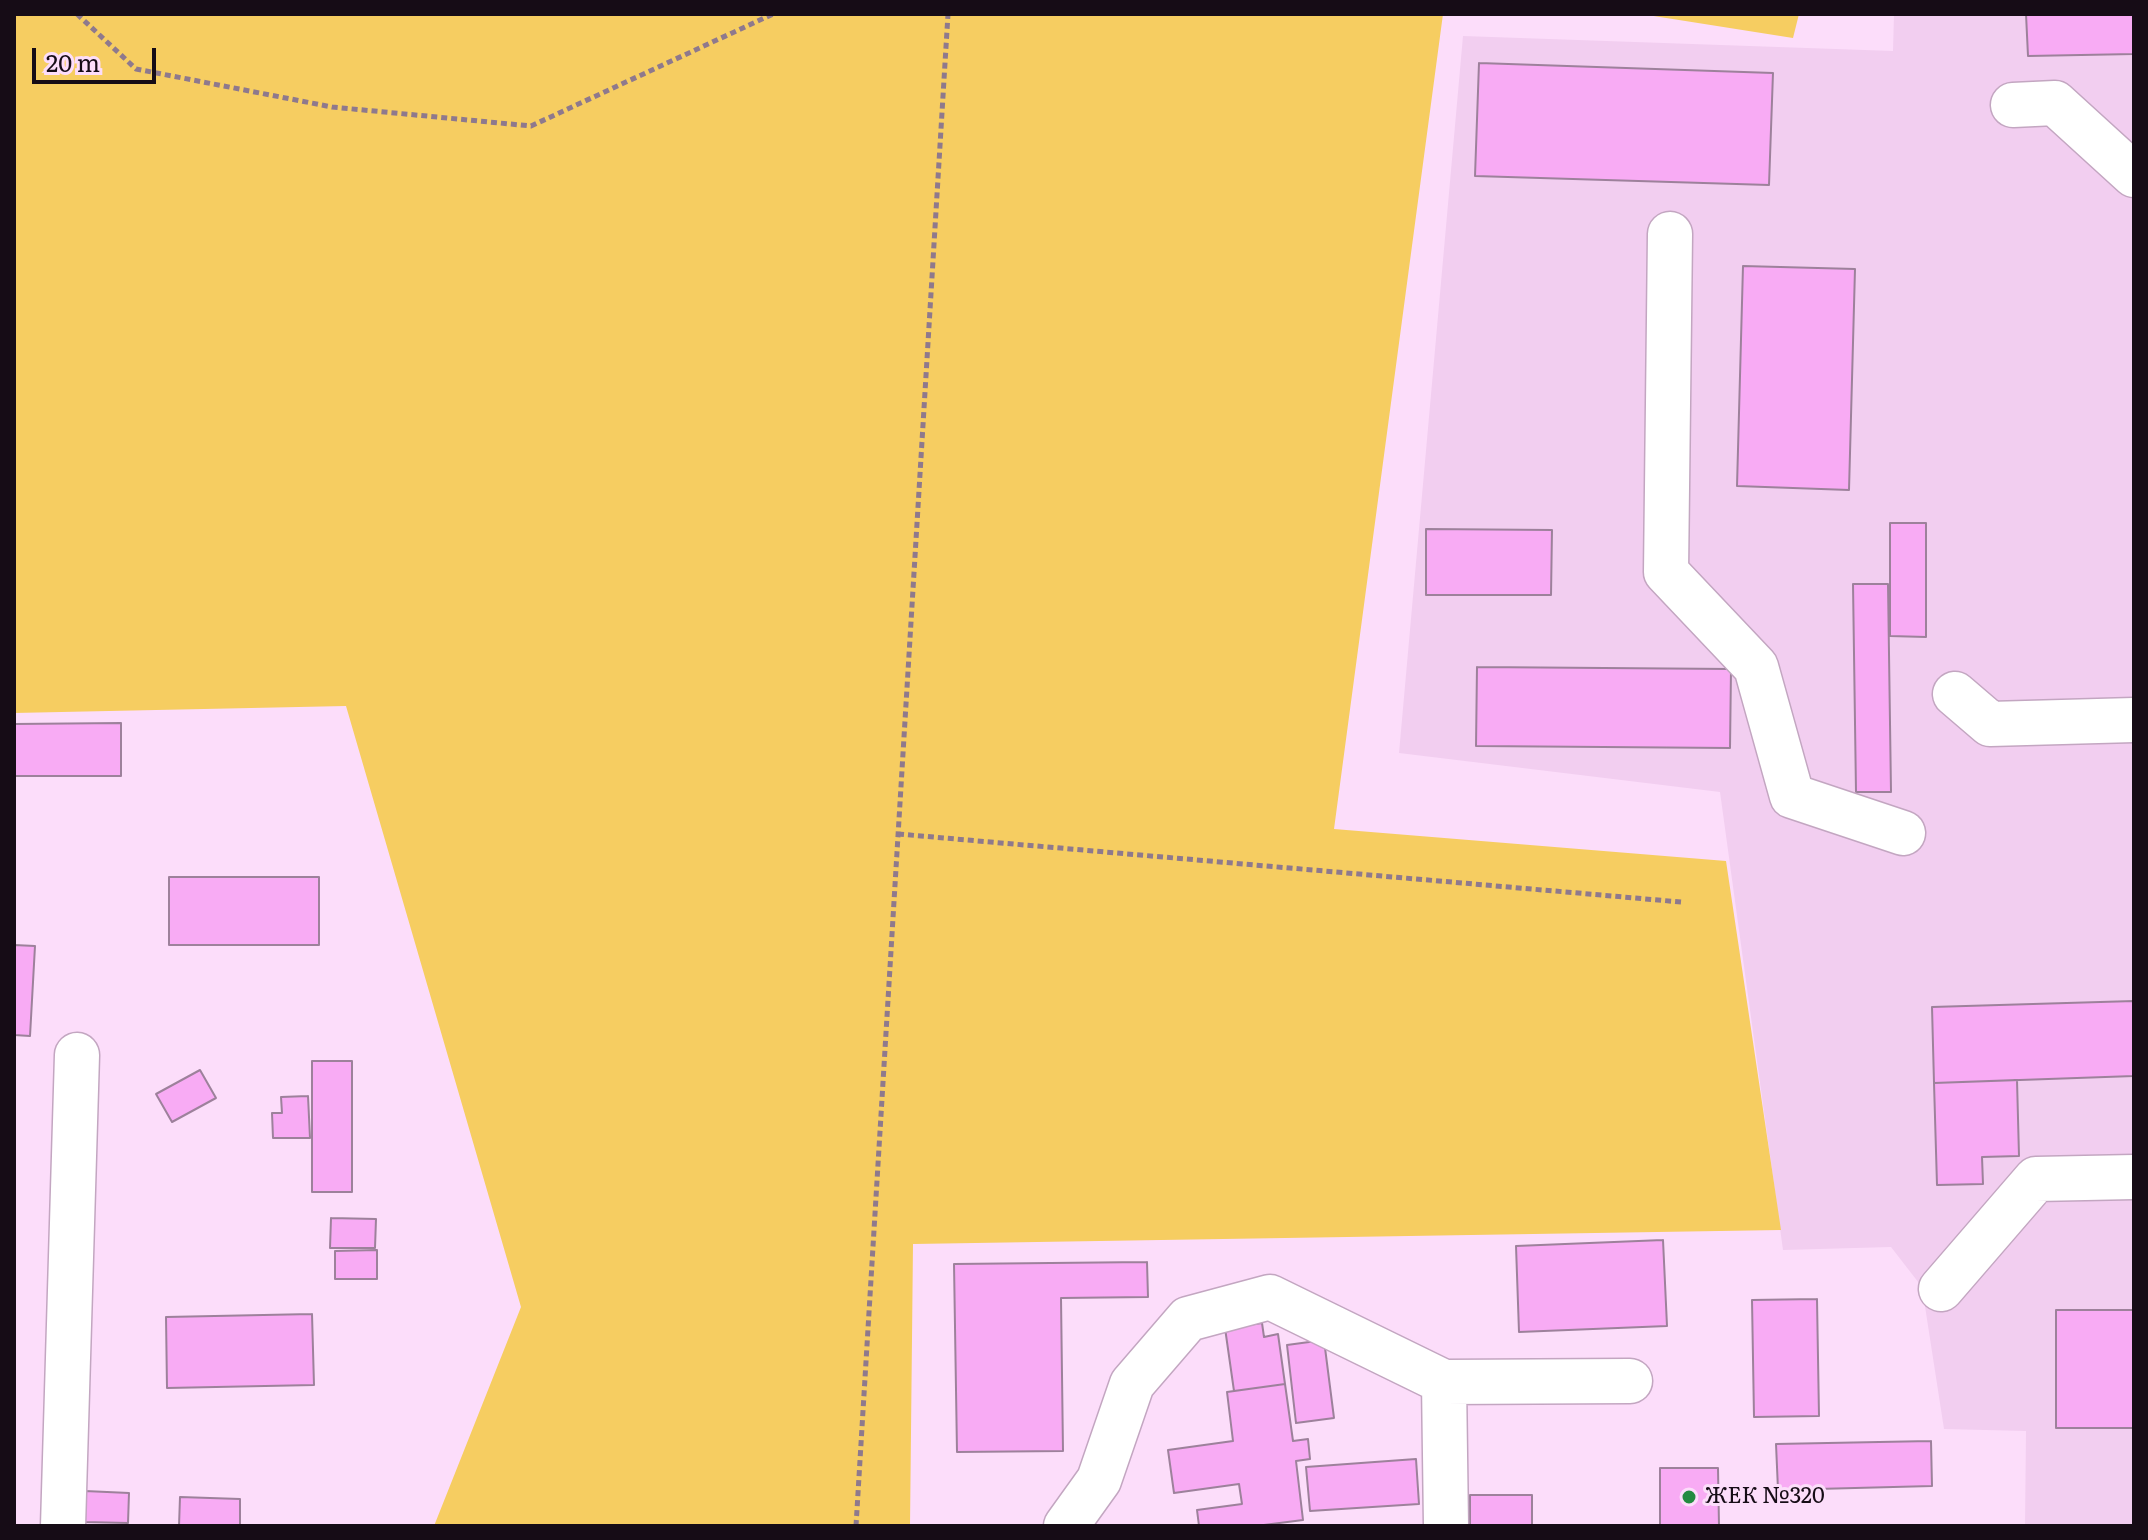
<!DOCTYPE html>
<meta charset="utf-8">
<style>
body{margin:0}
#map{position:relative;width:2148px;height:1540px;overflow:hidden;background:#fcddfa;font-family:Literata,serif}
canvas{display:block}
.frame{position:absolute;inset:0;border:16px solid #160c16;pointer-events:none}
.scale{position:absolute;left:32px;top:48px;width:124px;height:36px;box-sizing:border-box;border:4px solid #160c16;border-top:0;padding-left:10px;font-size:24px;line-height:28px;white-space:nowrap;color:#160c16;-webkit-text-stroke:6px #fcddfa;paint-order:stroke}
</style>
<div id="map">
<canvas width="2148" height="1540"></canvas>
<div class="frame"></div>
<div class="scale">20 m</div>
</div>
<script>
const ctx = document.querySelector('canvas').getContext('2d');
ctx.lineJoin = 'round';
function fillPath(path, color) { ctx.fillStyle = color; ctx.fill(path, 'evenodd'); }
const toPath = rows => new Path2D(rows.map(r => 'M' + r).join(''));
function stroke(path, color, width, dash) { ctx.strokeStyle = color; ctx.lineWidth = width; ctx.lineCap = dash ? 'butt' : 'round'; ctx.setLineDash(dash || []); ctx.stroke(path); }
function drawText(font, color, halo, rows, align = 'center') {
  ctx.font = font + ' Literata,serif'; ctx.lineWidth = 6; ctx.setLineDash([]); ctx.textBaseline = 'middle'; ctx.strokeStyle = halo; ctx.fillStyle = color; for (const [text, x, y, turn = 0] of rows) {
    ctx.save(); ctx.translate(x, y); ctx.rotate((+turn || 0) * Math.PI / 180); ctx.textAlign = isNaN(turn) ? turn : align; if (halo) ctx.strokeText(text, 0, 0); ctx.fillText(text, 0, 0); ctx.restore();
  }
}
const built = toPath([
 [1894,14,2134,14,2134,1526,2025,1526,2026,1431,1944,1429,1922,1287,1891,1247,1783,1250,1720,792,1399,753,1463,36,1893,51]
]);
const green = toPath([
 [14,14,1443,14,1334,829,1726,861,1781,1230,913,1244,910,1526,434,1526,521,1307,346,706,14,713],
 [1641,14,1799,14,1793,38]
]);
const building = toPath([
 [2026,14,2134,14,2134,54,2028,56,2026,14],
 [1479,63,1773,73,1769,185,1475,176,1479,63],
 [1743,266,1855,269,1849,490,1737,486,1743,266],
 [1890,523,1926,523,1926,637,1890,636,1890,523],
 [1426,529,1552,530,1551,595,1426,595,1426,529],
 [1853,584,1888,584,1891,792,1856,792,1853,584],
 [1477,667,1731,669,1730,748,1476,746,1477,667],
 [121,723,121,776,14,776,14,724,121,723],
 [169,877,319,877,319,945,169,945,169,877],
 [14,945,35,946,30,1036,14,1035,14,945],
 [2134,1001,2134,1076,1934,1083,1932,1007,2134,1001],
 [312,1061,352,1061,352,1192,312,1192,312,1061],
 [200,1070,216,1098,172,1122,156,1094,200,1070],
 [2017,1080,2019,1156,1982,1157,1983,1184,1937,1185,1934,1083,2017,1080],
 [308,1096,310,1138,273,1138,272,1113,282,1113,281,1097,308,1096],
 [331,1218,376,1219,375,1248,330,1248,331,1218],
 [1663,1240,1667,1326,1519,1332,1516,1246,1663,1240],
 [377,1250,377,1279,335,1279,335,1251,377,1250],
 [1147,1262,1148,1297,1061,1298,1063,1451,957,1452,954,1264,1147,1262],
 [1817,1299,1819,1416,1754,1417,1752,1300,1817,1299],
 [2056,1310,2134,1310,2134,1428,2056,1428,2056,1310],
 [312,1314,314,1385,167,1388,166,1317,312,1314],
 [1262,1323,1264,1337,1278,1334,1285,1384,1234,1391,1225,1328,1262,1323],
 [1324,1340,1334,1418,1296,1423,1287,1345,1324,1340],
 [1285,1384,1293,1441,1308,1439,1310,1459,1296,1461,1303,1520,1256,1526,1199,1526,1197,1510,1242,1504,1239,1484,1174,1493,1168,1450,1233,1441,1227,1392,1285,1384],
 [1931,1441,1932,1486,1778,1490,1776,1444,1931,1441],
 [1416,1459,1419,1504,1310,1511,1306,1467,1416,1459],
 [1660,1468,1718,1468,1719,1526,1660,1526,1660,1468],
 [85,1491,129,1493,128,1523,84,1522,85,1491],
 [1470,1495,1532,1495,1532,1526,1547,1526,1470,1526,1470,1495],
 [180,1497,240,1499,240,1526,179,1526,180,1497]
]);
const path = toPath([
 [77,14,136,69,332,107,531,126,773,14],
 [898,834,1681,902],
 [856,1526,948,14]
]);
const minor = toPath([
 [2013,105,2055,103,2134,175],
 [1670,234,1666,572,1756,667,1792,796,1903,833],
 [1955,694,1990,724,2134,720],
 [1941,1289,2036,1179,2134,1177],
 [1444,1382,1630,1381],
 [63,1526,77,1055],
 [1066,1526,1099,1480,1132,1384,1188,1319,1270,1297,1444,1382,1446,1526]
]);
const markers = [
 [1689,1497,8,"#248b41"]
];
const poiNames = [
 ["ЖЕК №320",1705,1497]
];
fillPath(built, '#f2cef0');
fillPath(green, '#f6cd61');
fillPath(building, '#f8abf4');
stroke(building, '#9d819b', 2);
stroke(minor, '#c3a6c1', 47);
stroke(path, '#8e798d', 5, [6, 4]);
stroke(minor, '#fff', 44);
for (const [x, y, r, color] of markers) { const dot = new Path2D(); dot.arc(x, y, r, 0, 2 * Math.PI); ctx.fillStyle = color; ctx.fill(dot); stroke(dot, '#fcddfa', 3); }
drawText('22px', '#160c16', '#fcddfa', poiNames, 'left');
</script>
